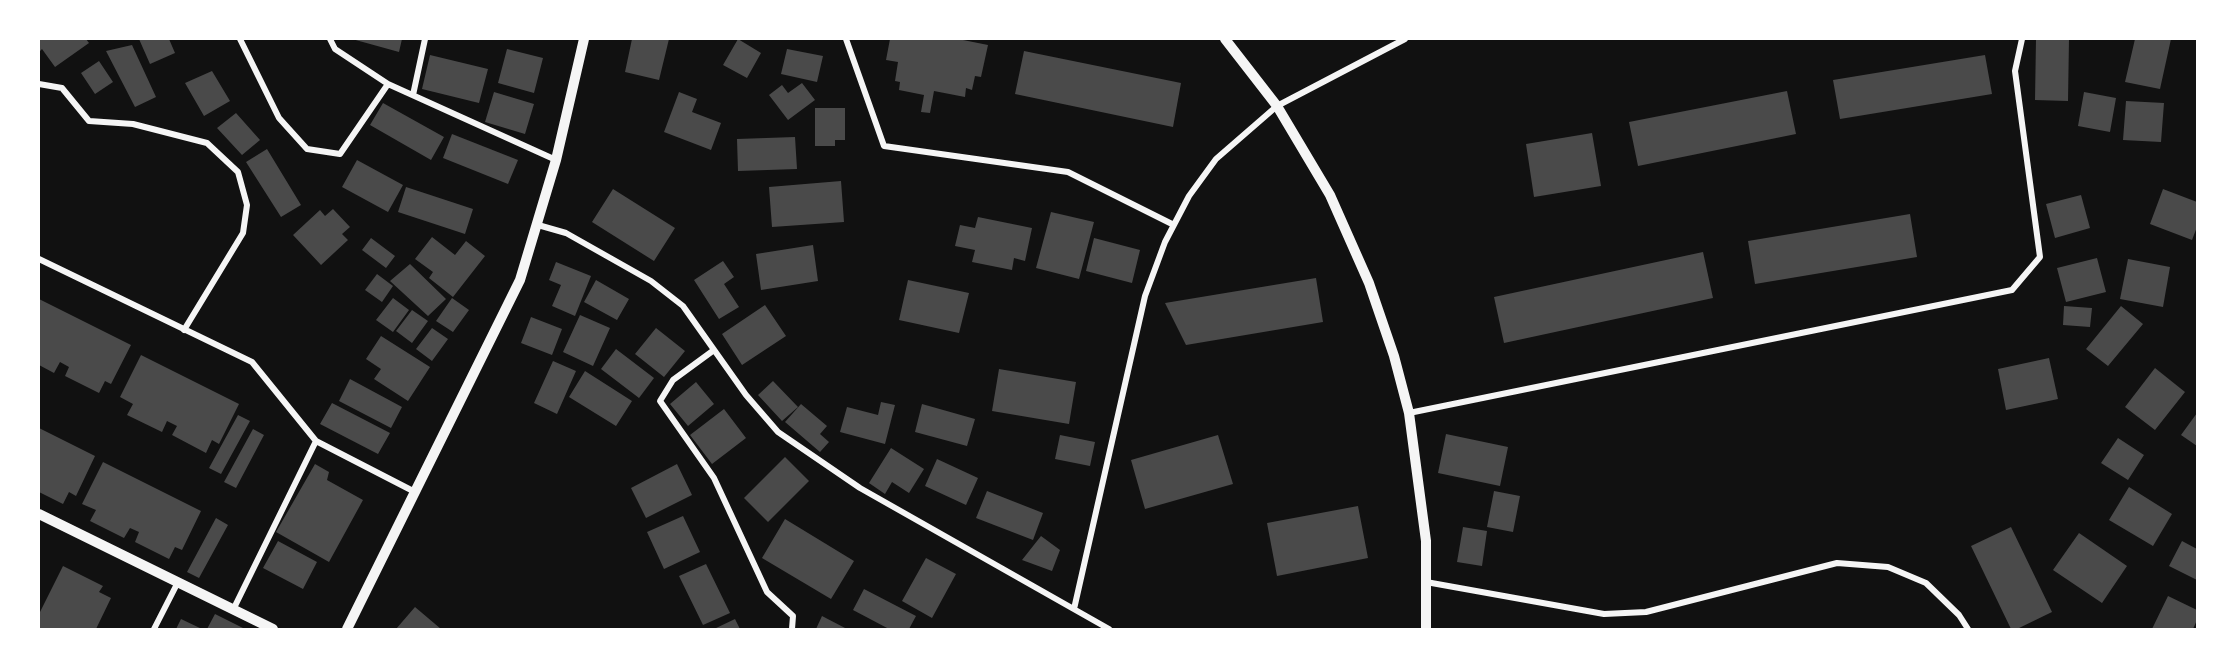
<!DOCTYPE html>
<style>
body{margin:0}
#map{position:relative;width:2236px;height:668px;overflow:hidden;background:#111;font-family:"Noto Sans",sans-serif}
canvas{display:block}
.frame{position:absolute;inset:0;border:40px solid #fff;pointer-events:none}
</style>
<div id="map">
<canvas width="2236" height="668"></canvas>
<div class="frame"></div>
</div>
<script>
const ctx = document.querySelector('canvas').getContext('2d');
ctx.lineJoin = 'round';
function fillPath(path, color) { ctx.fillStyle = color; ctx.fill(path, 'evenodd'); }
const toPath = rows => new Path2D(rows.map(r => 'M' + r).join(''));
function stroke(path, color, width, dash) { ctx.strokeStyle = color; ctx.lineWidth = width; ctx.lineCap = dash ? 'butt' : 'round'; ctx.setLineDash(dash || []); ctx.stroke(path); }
const building = toPath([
 [39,39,86,39,89,43,55,67,42,49,39,52],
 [139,39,169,39,175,53,150,64],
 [352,39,402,39,399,52],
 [632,39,669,39,659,80,625,72],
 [738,39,761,53,747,78,723,65],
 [890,39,958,39,988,45,981,77,975,76,972,90,966,88,965,97,934,91,930,113,921,112,924,95,899,90,900,82,895,81,898,62,886,60],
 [2036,39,2069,39,2068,101,2035,100],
 [2135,39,2171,39,2160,89,2125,82],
 [132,45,156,97,135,107,106,51],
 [507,49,543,58,534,93,498,83],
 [787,49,823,56,817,82,781,74],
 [1024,51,1181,83,1173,127,1015,94],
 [430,55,488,69,479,103,422,89],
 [1985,55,1992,94,1840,119,1833,80],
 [99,61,113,82,95,94,81,73],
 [212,71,230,101,204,116,185,83],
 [802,83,815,100,788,120,769,95,782,85,788,93],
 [1787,91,1796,134,1638,166,1629,122],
 [494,92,534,104,525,134,485,122],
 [679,92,697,99,692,112,721,123,711,150,664,132],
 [2084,92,2116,98,2110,132,2078,126],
 [2126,101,2164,103,2161,142,2123,140],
 [383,103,444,137,431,160,370,125],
 [815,108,845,108,845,140,835,140,835,146,815,146],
 [236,113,260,140,242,155,217,128],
 [1592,133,1601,186,1534,197,1526,144],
 [452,134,518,160,508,184,443,158],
 [795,137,797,169,738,171,737,139],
 [267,149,301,205,281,217,246,162],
 [357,160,403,185,388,212,342,187],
 [841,181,844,222,772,227,769,187],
 [406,187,473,209,465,234,398,212],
 [613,189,675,228,654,261,592,222],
 [2163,189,2197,202,2197,227,2192,240,2150,224],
 [2081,195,2090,228,2055,238,2046,204],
 [333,209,350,227,342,234,348,240,321,265,293,235,320,210,325,216],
 [1051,212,1094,222,1079,279,1036,268],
 [1910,214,1917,257,1755,284,1748,241],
 [978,217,1032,228,1025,261,1014,258,1012,270,972,262,975,250,955,246,960,225,975,228],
 [432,237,455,255,466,241,485,256,453,297,429,278,433,272,415,259],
 [371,238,395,256,386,268,362,250],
 [1094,238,1140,250,1132,283,1086,271],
 [813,245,818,281,761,290,756,254],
 [1703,252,1713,298,1504,343,1494,297],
 [2097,258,2106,292,2066,302,2057,268],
 [2128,259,2170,267,2163,307,2120,299],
 [723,261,734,277,724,284,739,307,719,319,694,280],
 [556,262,591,276,575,316,552,306,561,285,549,280],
 [410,264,446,299,428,316,390,281],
 [377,274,393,286,382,302,365,290],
 [1316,278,1323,322,1186,345,1165,303],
 [596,280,629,299,617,320,584,302],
 [908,280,969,293,959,333,899,320],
 [393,298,409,310,393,332,376,320],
 [452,298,469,310,453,332,436,321],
 [39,299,131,345,111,384,105,381,99,393,65,376,69,367,60,362,54,373,39,365],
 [765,305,786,336,742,365,722,334],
 [2064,306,2092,308,2090,327,2063,325],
 [2121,306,2143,324,2108,366,2086,349],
 [412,310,428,321,412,343,396,331],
 [580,315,610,328,593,366,563,352],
 [531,317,562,329,552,355,521,343],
 [432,328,448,339,432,361,416,349],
 [656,328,685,351,664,377,635,354],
 [381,336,430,367,408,401,374,379,381,369,366,359],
 [616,349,654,378,639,398,601,369],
 [141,355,239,404,219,444,212,440,206,453,172,435,177,426,167,421,162,432,127,415,133,404,120,397],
 [2049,358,2058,399,2006,410,1998,369],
 [553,361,576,371,557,414,534,403],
 [2155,368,2185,392,2155,430,2125,407],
 [999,369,1076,382,1069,424,992,411],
 [585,371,632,401,616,426,569,397],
 [350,379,402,407,391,428,339,401],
 [773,381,798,407,782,421,758,395],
 [696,382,714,404,688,426,670,404],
 [881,402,895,405,885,444,840,432,847,407,878,415],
 [332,403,390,433,378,454,320,424],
 [801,404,827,426,820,434,829,442,820,452,785,422],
 [922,404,975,419,967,446,915,432],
 [724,409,746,438,712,464,690,435],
 [2197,413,2197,446,2181,435],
 [238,415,250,421,221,474,209,468],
 [39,428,95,456,76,496,69,492,63,504,39,492],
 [253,429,264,435,236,488,224,482],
 [1446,434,1508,447,1500,486,1438,473],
 [1060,435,1095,442,1090,466,1055,459],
 [1218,435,1233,484,1145,509,1131,460],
 [2118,438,2144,455,2128,480,2101,463],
 [891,448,924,469,909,493,892,482,885,494,869,483],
 [785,457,809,481,768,522,744,498],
 [937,459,978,478,966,505,925,486],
 [103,462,201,511,182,550,175,547,169,559,135,542,139,532,130,528,124,538,90,521,96,510,82,504],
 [315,464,329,472,327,480,363,500,329,562,276,532],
 [677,464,692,495,646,518,631,488],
 [2129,487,2172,514,2153,546,2109,520],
 [987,491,1043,513,1033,540,976,518],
 [1494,491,1520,496,1513,532,1487,527],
 [1358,506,1368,558,1277,576,1267,523],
 [683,516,700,552,664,569,647,532],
 [216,518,228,525,199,578,187,572],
 [785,519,854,561,831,599,762,558],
 [1463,527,1487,531,1482,566,1457,562],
 [2011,527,2052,612,2017,629,2011,629,1971,546],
 [2079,533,2127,566,2102,603,2053,570],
 [1041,536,1060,550,1052,571,1022,560],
 [278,541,317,562,303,589,263,568],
 [2182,541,2197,549,2197,580,2169,566],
 [926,558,956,574,932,618,902,601],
 [706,564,730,613,703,625,679,576],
 [63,566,103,586,99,592,111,598,96,629,39,629,39,614],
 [864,589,916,616,909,629,889,629,853,610],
 [2168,596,2197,610,2197,620,2193,629,2152,629],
 [415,607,441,629,396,629],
 [215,614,245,629,207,629],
 [822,616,847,629,816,629],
 [181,619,202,629,176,629],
 [735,619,740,629,714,629]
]);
const minor = toPath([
 [240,39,279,118,307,149,340,154,388,84,556,160],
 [330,39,335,49,388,84],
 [846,39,884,146,1068,172,1174,225],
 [39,84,62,88,89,121,133,124,207,143,238,172,247,205,243,233,184,330],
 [413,95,425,39],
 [538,225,566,233,651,281,683,306,746,395,778,432,860,488,1109,629],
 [39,259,252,362,316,441,233,610],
 [714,350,673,380,660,401,714,478,767,592,793,616,792,629],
 [1409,413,2012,290,2040,257,2015,71,2022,39],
 [316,441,415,492],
 [1426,582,1604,614,1646,612,1837,563,1888,567,1926,583,1959,615,1968,629],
 [1074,609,1145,296,1165,242,1189,196,1216,159,1277,106,1405,39],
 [154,629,178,582]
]);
const tertiary = toPath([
 [1225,39,1277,106,1330,195,1369,283,1394,356,1409,413,1426,541,1426,629],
 [39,514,273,629],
 [347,629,520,280,556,160,584,39]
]);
fillPath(building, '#4a4a4a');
stroke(minor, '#f5f5f5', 6);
stroke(tertiary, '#f5f5f5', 10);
</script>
